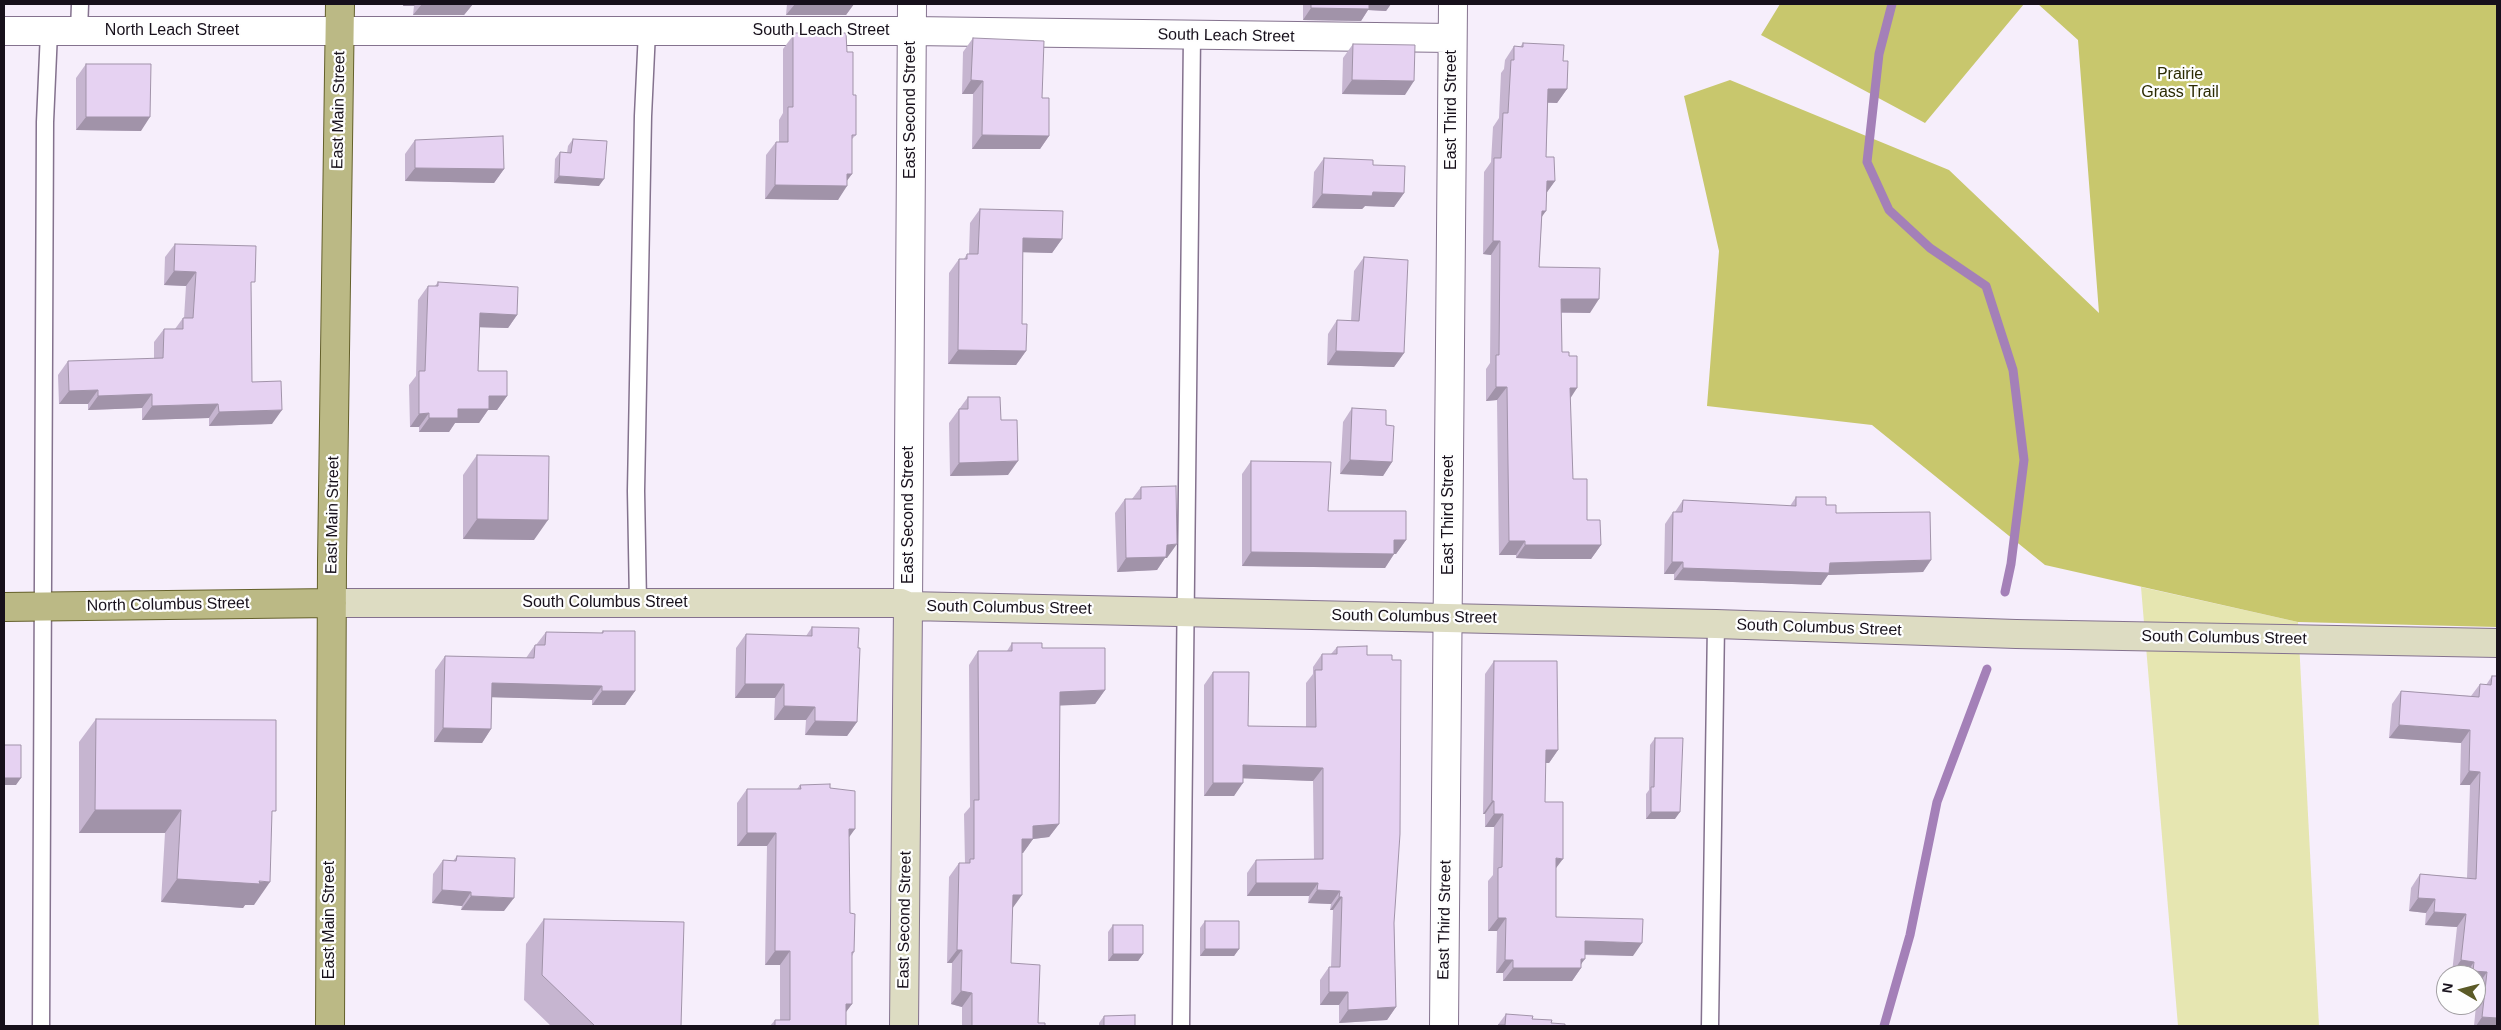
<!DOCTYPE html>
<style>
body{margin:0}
#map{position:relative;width:2501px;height:1030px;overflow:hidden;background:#f6eefb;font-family:Arial,sans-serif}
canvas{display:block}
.frame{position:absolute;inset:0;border:5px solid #17101b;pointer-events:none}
.north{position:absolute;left:2436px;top:965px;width:50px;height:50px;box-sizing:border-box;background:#fefefe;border:1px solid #a29fa3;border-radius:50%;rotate:278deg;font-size:14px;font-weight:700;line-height:20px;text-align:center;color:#17101b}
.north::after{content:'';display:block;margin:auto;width:18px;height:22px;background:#5b5a27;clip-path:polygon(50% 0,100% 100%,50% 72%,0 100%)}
</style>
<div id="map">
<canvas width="2501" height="1030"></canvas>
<div class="frame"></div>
<div class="north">N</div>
</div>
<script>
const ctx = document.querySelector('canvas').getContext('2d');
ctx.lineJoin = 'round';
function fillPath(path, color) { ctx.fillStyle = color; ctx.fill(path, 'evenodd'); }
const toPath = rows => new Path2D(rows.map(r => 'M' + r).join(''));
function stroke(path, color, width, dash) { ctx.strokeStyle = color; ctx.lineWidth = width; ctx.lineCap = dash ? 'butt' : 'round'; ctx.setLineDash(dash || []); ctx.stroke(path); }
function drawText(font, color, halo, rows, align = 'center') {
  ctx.font = font + ' Arial,sans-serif'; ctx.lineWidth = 4.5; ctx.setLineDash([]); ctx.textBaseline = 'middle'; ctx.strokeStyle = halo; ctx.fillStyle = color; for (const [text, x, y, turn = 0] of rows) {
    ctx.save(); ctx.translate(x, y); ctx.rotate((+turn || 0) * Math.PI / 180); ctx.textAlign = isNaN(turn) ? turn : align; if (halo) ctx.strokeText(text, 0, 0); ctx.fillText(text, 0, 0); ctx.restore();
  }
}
const green = toPath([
 [2141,587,2298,622,2319,1026,2178,1026]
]);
const forest = toPath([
 [1780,4,2024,4,1925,123,1761,35],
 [2038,4,2497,4,2497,627,2298,622,2045,565,1872,425,1707,406,1719,251,1684,96,1730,80,1949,170,2099,313,2078,40]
]);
const stream = toPath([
 [1892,4,1879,54,1867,162,1889,210,1930,248,1986,286,2013,370,2024,460,2011,564,2005,592],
 [1884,1026,1910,935,1937,802,1987,669]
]);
const lane = toPath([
 [79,31,80,4],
 [638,603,636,491,643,116,647,31],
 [41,1026,45,122,49,32],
 [1181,1026,1192,36],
 [1710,1026,1716,624]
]);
const street = toPath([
 [4,31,911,31,1452,38],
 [908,606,912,4],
 [1444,1026,1453,4]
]);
const secondary = toPath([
 [332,603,901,603,908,606,1716,624,2016,634,2497,643],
 [904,1026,908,606]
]);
const primary = toPath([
 [4,607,332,603],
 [330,1026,332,561,340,4]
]);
const wall = toPath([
 [403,4,473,4,464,15,413,15,414,6,403,6],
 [787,4,854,4,846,15,786,15],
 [1303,4,1391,4,1386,11,1368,10,1361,21,1303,20],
 [795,33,847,52,853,95,856,135,852,139,852,174,847,180,838,200,765,199,766,155,776,142,779,142,779,120,783,113,783,49],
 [973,38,1042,98,1049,136,1040,149,972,149,973,94,962,94,963,52],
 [1523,43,1563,61,1567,89,1557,103,1548,103,1546,157,1555,181,1546,193,1542,217,1539,267,1590,313,1561,313,1562,352,1570,399,1573,479,1587,520,1601,545,1591,559,1538,559,1516,558,1516,555,1499,555,1497,400,1486,401,1486,369,1490,363,1491,255,1483,254,1484,172,1491,162,1493,127,1499,118,1501,73,1504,69,1505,60,1514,46,1520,47],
 [1353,44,1405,95,1342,94,1343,58],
 [86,64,141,131,76,130,76,78],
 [573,139,599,186,554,183,555,159,560,152,567,153,568,146],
 [415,140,504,169,494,183,405,181,405,154],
 [1324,158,1373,165,1404,193,1394,207,1365,206,1362,209,1312,208,1314,172],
 [980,209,1062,239,1052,253,1023,252,1022,324,1026,351,1016,365,948,364,949,273,959,259,964,259,967,254,969,254,970,223],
 [175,244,251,287,252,382,272,424,209,426,209,418,142,420,142,408,88,410,88,404,59,404,58,375,68,361,154,359,154,342,164,329,175,329,183,318,184,318,186,286,164,285,165,257],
 [1364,257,1404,353,1394,367,1327,365,1328,334,1337,320,1351,321,1354,271],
 [438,282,517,315,508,328,479,327,478,371,507,396,497,410,488,410,479,423,455,423,449,432,419,432,419,427,410,427,409,385,416,376,418,300,428,286,435,286],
 [968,397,1001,420,1008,475,950,476,949,423],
 [1352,408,1386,425,1392,462,1383,476,1340,474,1343,422],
 [477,455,534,540,463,539,463,475],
 [1251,461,1328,511,1406,540,1396,554,1394,554,1385,568,1242,566,1242,474],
 [1141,487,1167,558,1165,558,1157,570,1117,572,1115,513,1125,499,1132,499],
 [1796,497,1826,505,1836,513,1931,560,1923,572,1828,575,1821,585,1674,580,1674,574,1664,574,1665,524,1673,512,1675,512,1683,500,1790,506],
 [812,627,857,722,847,736,805,735,806,720,774,720,775,698,735,698,736,648,746,634,806,636],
 [603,631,635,691,625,705,592,705,592,700,492,697,491,729,482,743,434,742,435,670,445,656,526,658,535,645,536,645,546,632,601,633],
 [1012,643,1042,648,1105,690,1095,704,1060,705,1059,824,1049,837,1033,839,1023,853,1022,853,1012,909,1011,963,1038,1023,1045,1026,962,1026,962,1007,951,1004,952,963,947,963,949,877,959,863,965,863,964,814,970,807,969,665,978,651,1007,651],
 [1337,647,1367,655,1394,923,1396,1007,1387,1020,1339,1023,1339,1005,1320,1005,1320,980,1329,967,1331,967,1333,910,1330,910,1331,904,1308,903,1309,896,1247,896,1247,873,1256,860,1314,859,1313,781,1243,778,1234,796,1204,796,1204,685,1213,672,1248,726,1306,727,1306,683,1313,674,1313,667,1322,654,1331,654],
 [1494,661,1558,750,1549,763,1545,763,1545,802,1556,868,1556,917,1633,956,1585,955,1581,965,1581,968,1572,981,1503,981,1503,973,1496,973,1497,931,1488,931,1488,881,1493,875,1494,827,1485,827,1485,814,1483,814,1485,674],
 [2492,676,2497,1026,2474,1026,2478,985,2476,975,2465,975,2452,973,2457,927,2425,925,2426,913,2409,911,2411,888,2420,874,2467,878,2470,785,2460,785,2461,743,2389,738,2392,704,2401,691,2471,696,2480,684,2486,685],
 [96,719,272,816,254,905,245,905,243,908,161,902,165,833,79,833,79,742],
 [1655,738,1675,819,1646,819,1646,794,1649,790,1650,745],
 [800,785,830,788,849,837,850,913,854,952,852,956,852,1004,846,1012,846,1026,770,1026,775,1020,780,1020,780,965,765,965,767,846,737,846,737,803,747,789,797,789],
 [457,856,504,911,461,910,462,906,432,903,433,874,443,860,453,861],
 [544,919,681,1026,551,1026,524,1000,526,944],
 [1205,921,1239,949,1234,956,1200,956,1200,928],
 [1113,925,1143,954,1138,961,1108,961,1108,932],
 [1506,1014,1532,1019,1565,1026,1497,1026],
 [1104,1016,1135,1026,1099,1026,1099,1023]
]);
const shadedWall = toPath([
 [404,4,416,4,414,6,403,6],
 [422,4,473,4,464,15,413,15],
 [795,4,854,4,846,15,786,15],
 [1365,4,1391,4,1386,11,1368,10,1361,21,1303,20,1311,8],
 [971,80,983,81,973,94,962,94],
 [1352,80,1414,81,1405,95,1342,94],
 [1548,89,1567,89,1557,103,1539,102],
 [86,117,150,117,141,131,76,130],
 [982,135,1049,136,1040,149,972,149],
 [415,168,504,169,494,183,405,181],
 [847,174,852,174,843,186,847,186,838,200,765,199,775,185],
 [559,176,604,179,599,186,554,183],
 [1547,181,1555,181,1545,195],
 [1373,192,1404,193,1394,207,1365,206,1362,209,1312,208,1322,194],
 [1542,211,1546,211,1536,225],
 [1023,238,1062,239,1052,253,1013,252],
 [1493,241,1500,241,1491,255,1483,254],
 [174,271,196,272,186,286,164,285],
 [1561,299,1599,299,1590,313,1551,312],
 [480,313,517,315,508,328,470,327],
 [958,350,1026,351,1016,365,948,364],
 [1336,351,1404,353,1394,367,1327,365],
 [1496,387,1507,387,1497,400,1486,401],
 [1570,388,1577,388,1568,402],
 [98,390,88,404,59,404,69,391],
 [152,394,142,408,88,410,98,396],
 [489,396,507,396,497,410,488,410,479,423,455,423,449,432,419,432,429,418,458,409],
 [218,404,209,418,142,420,152,406],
 [282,410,272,424,209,426,219,412],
 [429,413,419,427,410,427,419,414],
 [1350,460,1392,462,1383,476,1340,474],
 [1018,461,1008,475,950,476,959,463],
 [477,519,548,520,534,540,463,539],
 [1394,540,1406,540,1396,554,1385,554],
 [1509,541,1525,541,1516,555,1499,555],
 [1177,544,1167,558,1165,558,1157,570,1117,572,1126,558,1167,545],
 [1525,545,1601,545,1591,559,1538,559,1516,558],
 [1251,552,1394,554,1385,568,1242,566],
 [1931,560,1923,572,1828,575,1821,585,1674,580,1683,568],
 [1672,562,1683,562,1674,574,1664,574],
 [492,683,602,686,592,700,483,697],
 [745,684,784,684,775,698,735,698],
 [1105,690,1095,704,1051,706,1060,692],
 [602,691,635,691,625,705,592,705],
 [784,706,815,707,806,720,774,720],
 [815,721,857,722,847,736,805,735],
 [2399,725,2470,730,2461,743,2389,738],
 [443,728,491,729,482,743,434,742],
 [1546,750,1558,750,1549,763,1536,763],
 [1243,765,1323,768,1313,781,1234,778],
 [2469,771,2480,772,2470,785,2460,785],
 [4,778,21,778,16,785,4,785],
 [1213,783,1243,783,1234,796,1204,796],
 [1492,801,1494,801,1485,814,1483,814],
 [95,810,181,810,165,833,79,833],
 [1651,812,1680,812,1675,819,1646,819],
 [1494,814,1503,814,1494,827,1485,827],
 [1059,824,1049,837,1033,839,1023,853,1012,853,1022,839,1033,826],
 [849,829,855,829,845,843],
 [747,833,776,833,767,846,737,846],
 [1556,858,1563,859,1553,872],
 [177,879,270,882,254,905,245,905,243,908,161,902],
 [1256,883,1318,883,1309,896,1247,896],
 [442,890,471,892,462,906,432,903],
 [1317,890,1340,891,1331,904,1308,903],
 [1013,895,1022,895,1012,909],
 [471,896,514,898,504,911,461,910],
 [1339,897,1342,897,1333,910,1330,910],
 [2418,898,2435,899,2426,913,2409,911],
 [2434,912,2466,914,2457,927,2425,925],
 [1498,918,1506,918,1497,931,1488,931],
 [1585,941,1642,943,1633,956,1576,954],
 [1205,949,1239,949,1234,956,1200,956],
 [957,950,962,950,952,963,947,963],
 [775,951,790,951,780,965,765,965],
 [1113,954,1143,954,1138,961,1108,961],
 [1585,959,1578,968,1581,968,1572,981,1503,981,1513,968],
 [1505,960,1513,960,1503,973,1496,973],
 [2461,960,2474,962,2465,975,2452,973],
 [2473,971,2487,972,2478,985,2476,985,2476,975,2469,975],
 [961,991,972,993,962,1007,951,1004],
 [1329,992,1348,992,1339,1005,1320,1005],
 [846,1004,852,1004,842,1017],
 [1396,1007,1387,1020,1339,1023,1348,1010],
 [2482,1017,2497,1018,2497,1026,2476,1026]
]);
const building = toPath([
 [1311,4,1369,4,1369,9,1311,8,1311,4],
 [795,33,846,33,847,52,853,52,853,95,856,95,856,135,852,135,852,174,847,174,847,186,775,185,776,142,788,142,788,107,793,107,793,35,795,35,795,33],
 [973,38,1044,41,1042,98,1049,98,1049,136,982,135,983,81,971,80,973,38],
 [1523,43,1564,45,1563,61,1568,61,1567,89,1548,89,1546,157,1554,157,1555,181,1547,181,1546,211,1542,211,1539,267,1600,268,1599,299,1561,299,1562,352,1569,352,1569,356,1577,356,1577,388,1570,388,1573,479,1587,479,1587,520,1600,520,1601,545,1525,545,1525,541,1509,541,1507,387,1496,387,1496,355,1499,355,1500,241,1493,241,1494,158,1501,158,1503,113,1508,113,1511,60,1514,60,1514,46,1523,47,1523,43],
 [1353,44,1415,45,1414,81,1352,80,1353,44],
 [86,64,151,64,150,117,86,117,86,64],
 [503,136,504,169,415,168,415,140,503,136],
 [573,139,607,141,604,179,559,176,560,152,571,153,573,139],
 [1324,158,1373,160,1373,165,1405,166,1404,193,1373,192,1372,196,1322,194,1324,158],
 [980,209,1063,211,1062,239,1023,238,1022,324,1027,324,1026,351,958,350,959,259,967,259,967,254,978,254,980,209],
 [175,244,256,246,255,282,251,282,252,382,281,381,282,410,219,412,218,404,152,406,152,394,98,396,98,390,69,391,68,361,163,358,164,329,183,329,183,318,193,318,196,272,174,271,175,244],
 [1364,257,1408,260,1404,353,1336,351,1337,320,1359,321,1364,257],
 [438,282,518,287,517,315,480,313,478,371,507,371,507,396,489,396,489,409,458,409,458,418,429,418,429,413,419,414,419,371,425,371,428,286,438,286,438,282],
 [968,397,1000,397,1001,420,1017,420,1018,461,959,463,959,409,968,409,968,397],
 [1352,408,1386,410,1386,425,1394,426,1392,462,1350,460,1352,408],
 [477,455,549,456,548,520,477,519,477,455],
 [1251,461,1331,462,1328,511,1406,511,1406,540,1394,540,1394,554,1251,552,1251,461],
 [1176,486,1177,544,1167,545,1166,557,1126,558,1125,499,1141,499,1141,487,1176,486],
 [1796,497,1826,497,1826,505,1836,505,1836,513,1930,512,1931,560,1830,563,1829,573,1683,568,1683,562,1672,562,1673,512,1682,512,1683,500,1796,506,1796,497],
 [812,627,859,628,858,648,860,648,857,722,815,721,815,707,784,706,784,684,745,684,746,634,812,636,812,627],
 [603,631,635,631,635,691,602,691,602,686,492,683,491,729,443,728,445,656,534,658,535,645,545,645,546,632,603,633,603,631],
 [1012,643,1042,643,1042,648,1105,648,1105,690,1060,692,1059,824,1033,826,1033,839,1022,839,1022,895,1013,895,1011,963,1040,965,1038,1023,1045,1023,1045,1026,972,1026,972,993,961,991,962,950,957,950,959,863,970,863,970,859,974,859,974,800,979,800,978,651,1012,651,1012,643],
 [1367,646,1367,655,1392,655,1392,660,1401,660,1400,834,1394,923,1396,1007,1348,1010,1348,992,1329,992,1329,967,1340,967,1342,897,1339,897,1340,891,1317,890,1318,883,1256,883,1256,860,1323,859,1323,768,1243,765,1243,783,1213,783,1213,672,1249,672,1248,726,1316,727,1315,670,1322,670,1322,654,1337,654,1337,647,1367,646],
 [1494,661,1557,661,1558,750,1546,750,1545,802,1563,802,1563,859,1556,858,1556,917,1643,919,1642,943,1585,941,1585,959,1581,959,1581,968,1513,968,1513,960,1505,960,1506,918,1498,918,1498,868,1502,867,1503,814,1494,814,1494,801,1492,801,1494,661],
 [2492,676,2497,676,2497,1018,2482,1017,2487,972,2473,971,2474,962,2461,960,2466,914,2434,912,2435,899,2418,898,2420,874,2476,879,2480,772,2469,771,2470,730,2399,725,2401,691,2479,697,2480,684,2491,685,2492,676],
 [96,719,276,720,276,811,272,811,270,882,259,881,260,884,177,879,181,810,95,810,96,719],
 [1655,738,1683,738,1680,812,1651,812,1651,787,1654,787,1655,738],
 [4,745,21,745,21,778,4,778,4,745],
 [830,784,830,788,855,791,855,829,849,829,850,913,855,914,854,952,852,952,852,1004,846,1004,846,1026,775,1026,775,1020,790,1020,790,951,775,951,776,833,747,833,747,789,801,789,800,785,830,784],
 [457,856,515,858,514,898,471,896,471,892,442,890,443,860,456,861,457,856],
 [544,919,684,922,681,1026,595,1026,542,975,544,919],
 [1205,921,1239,921,1239,949,1205,949,1205,921],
 [1113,925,1143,925,1143,954,1113,954,1113,925],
 [1506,1014,1533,1016,1532,1019,1552,1020,1551,1023,1565,1024,1565,1026,1498,1026,1498,1025,1505,1025,1506,1014],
 [1135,1015,1135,1026,1104,1026,1104,1016,1135,1015]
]);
const streetNames = [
 ["North Leach Street",172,31],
 ["South Leach Street",821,31],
 ["South Leach Street",1226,36,1],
 ["East Main Street",339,110,-89],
 ["East Second Street",911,110,-90],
 ["East Third Street",1452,110,-90],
 ["East Main Street",333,515,-89],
 ["East Second Street",909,515,-90],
 ["East Third Street",1449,515,-90],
 ["South Columbus Street",605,603],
 ["North Columbus Street",168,605,-1],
 ["South Columbus Street",1009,608,1],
 ["South Columbus Street",1414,617,1],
 ["South Columbus Street",1819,628,2],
 ["South Columbus Street",2224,638,1],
 ["East Main Street",330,920,-90],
 ["East Second Street",905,920,-89],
 ["East Third Street",1445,920,-89]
];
const parkNames = [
 ["Prairie",2180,75],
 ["Grass Trail",2180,93]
];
fillPath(green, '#e6e6b1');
fillPath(forest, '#c8c76d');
stroke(stream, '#a480b8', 9);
stroke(lane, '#84728e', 19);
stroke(street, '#84728e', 30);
stroke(secondary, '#84728e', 30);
stroke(primary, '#64602b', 30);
stroke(lane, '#fff', 16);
stroke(street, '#fff', 28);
stroke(secondary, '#dddcc2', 28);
stroke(primary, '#bbb985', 28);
fillPath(wall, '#c6b5d0');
fillPath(shadedWall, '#a193a9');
fillPath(building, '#e6d2f2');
stroke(building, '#a193a9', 1);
drawText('16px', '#17101b', '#fefefe', streetNames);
drawText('16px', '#2c2b03', '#fefefe', parkNames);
</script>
